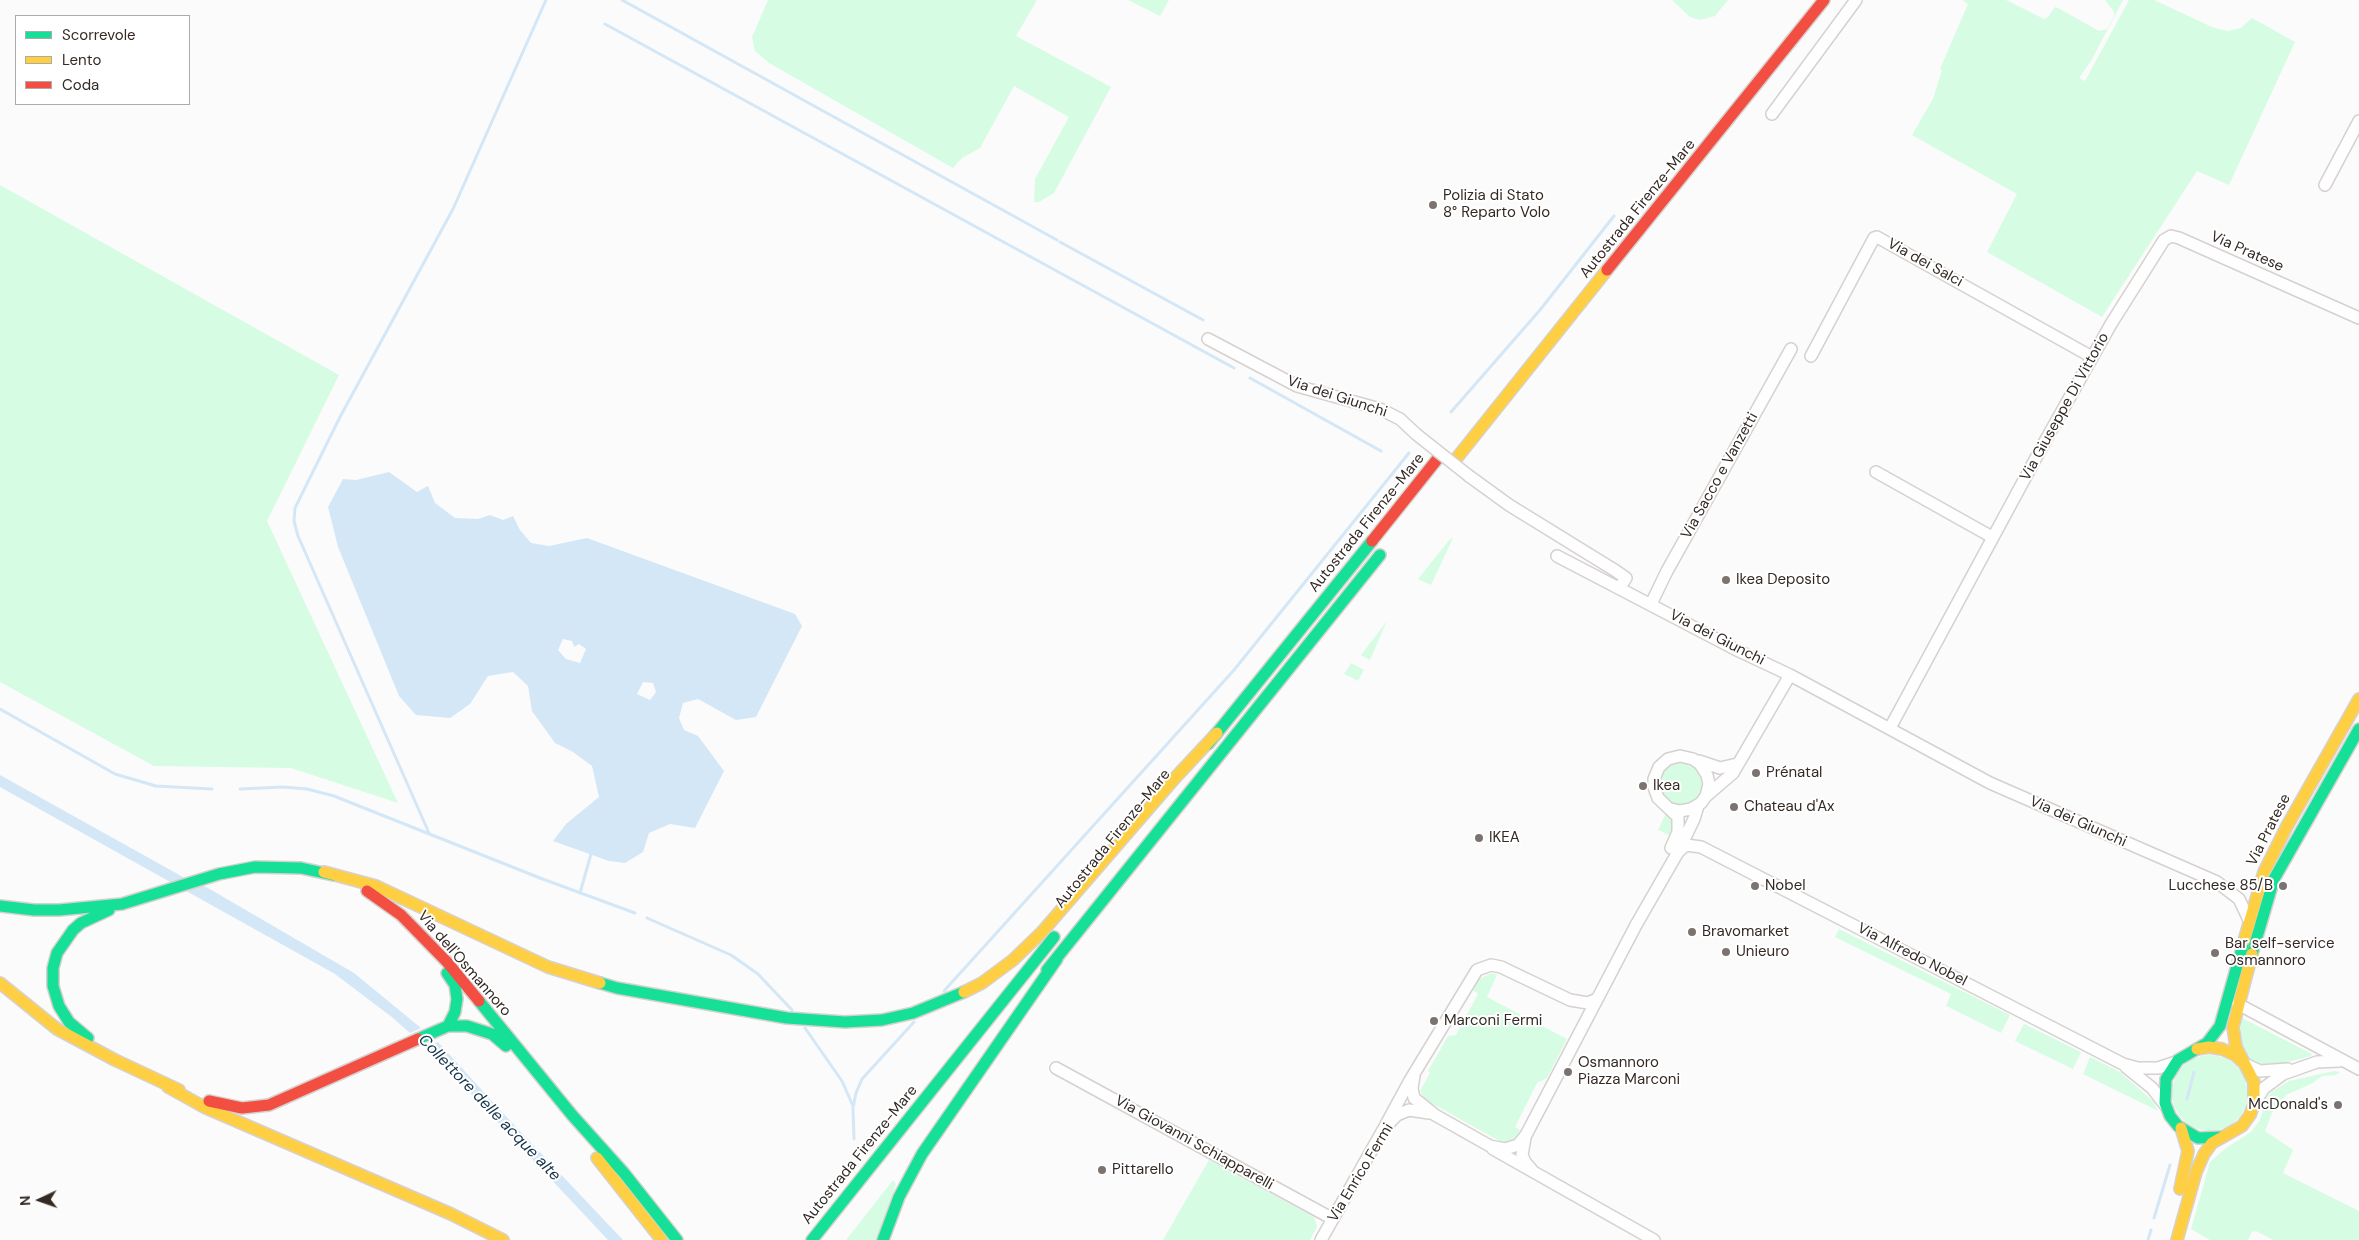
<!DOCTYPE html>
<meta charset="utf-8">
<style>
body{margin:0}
#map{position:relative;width:2359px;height:1240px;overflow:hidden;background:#fbfbfb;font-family:"DM Sans",sans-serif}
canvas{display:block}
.legend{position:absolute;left:15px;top:15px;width:175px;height:90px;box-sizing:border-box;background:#fff;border:1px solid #aeaaa8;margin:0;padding:6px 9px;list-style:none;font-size:15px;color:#342a25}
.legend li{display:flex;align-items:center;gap:10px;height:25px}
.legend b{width:25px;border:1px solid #aeaaa8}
.north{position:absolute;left:15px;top:1175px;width:50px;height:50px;-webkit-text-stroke:4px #fff;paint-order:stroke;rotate:267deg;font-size:14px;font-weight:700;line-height:20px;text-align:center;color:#342a25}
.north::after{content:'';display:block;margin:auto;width:18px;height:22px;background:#342a25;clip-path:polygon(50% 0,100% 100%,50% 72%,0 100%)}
</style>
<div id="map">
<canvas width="2359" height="1240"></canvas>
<ul class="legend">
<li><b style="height:6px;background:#16e098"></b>Scorrevole</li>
<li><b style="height:6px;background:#ffcf43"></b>Lento</li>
<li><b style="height:6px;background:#f24e42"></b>Coda</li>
</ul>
<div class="north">N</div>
</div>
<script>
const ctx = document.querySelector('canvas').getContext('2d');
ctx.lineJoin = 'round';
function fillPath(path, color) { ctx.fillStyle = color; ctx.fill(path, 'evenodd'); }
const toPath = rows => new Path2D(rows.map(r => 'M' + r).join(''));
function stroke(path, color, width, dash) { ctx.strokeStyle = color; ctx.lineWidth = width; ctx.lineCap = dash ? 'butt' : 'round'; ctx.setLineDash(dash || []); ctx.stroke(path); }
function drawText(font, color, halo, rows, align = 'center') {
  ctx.font = font + ' "DM Sans",sans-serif'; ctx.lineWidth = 4; ctx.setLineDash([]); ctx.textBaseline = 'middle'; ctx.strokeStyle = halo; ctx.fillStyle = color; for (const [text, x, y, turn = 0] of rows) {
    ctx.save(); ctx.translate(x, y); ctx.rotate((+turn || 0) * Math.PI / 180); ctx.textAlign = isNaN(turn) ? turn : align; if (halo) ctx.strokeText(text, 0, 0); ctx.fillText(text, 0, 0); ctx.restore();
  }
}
const green = toPath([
 [768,0,1037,0,1016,36,1111,87,1054,193,1039,202,1034,202,1035,179,1069,117,1014,86,980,148,962,158,953,168,769,63,755,51,752,37],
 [1128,0,1169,0,1160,16],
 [1672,0,1728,0,1715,16,1700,20,1690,17],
 [1962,0,2006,0,2044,19,2048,17,2055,7,2058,8,2099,31,2107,29,2114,16,2114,12,2105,0,2123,0,2091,61,2079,78,2085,81,2129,0,2154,0,2212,27,2227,31,2241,28,2252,18,2295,42,2229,185,2197,171,2102,317,1987,252,2017,194,1912,135,1933,99,1942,70,1940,69,1968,4],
 [0,185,339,375,267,521,398,803,291,768,154,766,0,682],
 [1453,538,1431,585,1418,579,1450,539],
 [1387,621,1370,660,1361,655],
 [1351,663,1364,670,1358,681,1344,674],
 '1659 783a22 22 0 1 1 44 0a22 22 0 1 1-44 0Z',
 [1666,813,1671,816,1674,828,1671,836,1658,830],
 [1839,929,2010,1015,2001,1033,1946,1006,1951,994,1835,937],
 [1492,973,1497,975,1487,997,1567,1039,1547,1078,1537,1083,1515,1127,1520,1130,1516,1138,1503,1143,1426,1100,1420,1091,1430,1073,1428,1071,1448,1036,1456,1035,1478,994,1473,990,1479,979],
 [2240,1017,2312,1054,2311,1056,2268,1067,2256,1065,2242,1052],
 [2024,1024,2081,1052,2073,1069,2015,1041],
 '2172 1093a38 38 0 1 1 76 0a38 38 0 1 1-76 0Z',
 [2090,1057,2120,1072,2154,1102,2158,1111,2083,1074],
 [2334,1071,2340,1072,2336,1075,2322,1076,2313,1083,2286,1095,2272,1113,2265,1131,2293,1150,2283,1173,2359,1211,2359,1240,2273,1240,2256,1231,2252,1232,2248,1240,2210,1240,2191,1229,2210,1162,2226,1148,2251,1132,2260,1120,2266,1099,2271,1092,2289,1081],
 [1209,1160,1314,1217,1317,1227,1310,1240,1163,1240],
 [893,1180,896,1184,877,1240,846,1240]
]);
const water = toPath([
 [389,472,417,492,428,486,435,503,455,518,478,519,490,515,503,520,513,516,520,530,531,543,549,546,587,538,795,614,802,626,756,717,736,720,698,699,683,703,679,718,684,730,698,736,724,771,695,828,670,824,649,833,643,852,625,863,609,861,553,841,566,824,599,797,592,766,573,752,555,743,532,711,528,686,513,672,488,676,470,704,450,718,416,715,399,696,338,547,328,507,343,479,356,480],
 [563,639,572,641,574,647,579,644,586,649,580,663,566,659,558,650],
 [643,682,653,683,656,692,650,700,637,694],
 [0,775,183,877,208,888,354,973,421,1028,410,1033,393,1018,335,974,0,787],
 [438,1042,501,1111,623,1240,608,1240,427,1047]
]);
const stream = toPath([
 [622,0,1057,240],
 [605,24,1234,368],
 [1060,242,1203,320],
 [1250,378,1381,451],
 [1451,412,1540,310,1614,216],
 [0,709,115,774,156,786,212,789],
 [240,789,283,787,307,789,334,796,540,878,635,913],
 [429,833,298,536,294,521,295,508,340,417,453,209,546,0],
 [580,893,591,854],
 [647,918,731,955,758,974,792,1010],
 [944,991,1234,670,1409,453],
 [805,1028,842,1081,853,1106],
 [2187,1099,2194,1072],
 [854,1139,853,1108,856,1093,862,1079,914,1022],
 [2154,1218,2170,1165],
 [2148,1240,2151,1230]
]);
const street = toPath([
 [1772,114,1856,0],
 [2325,185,2359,121],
 [1208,339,1297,386,1380,409,1400,419,1416,434],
 [1811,356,1874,238,1877,237,2092,357],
 [1876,472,1992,537],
 [1469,476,1509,505,1616,571,1626,578,1619,588],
 [1557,556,1739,651,1790,675,1990,783,2217,882,2239,899,2249,920],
 [1651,604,1667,571,1791,349],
 [1890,728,2044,443,2111,324,2164,240,2171,236,2179,238,2359,318],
 [1699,761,1720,768,1737,764],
 [1705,797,1733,773,1790,675],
 [1671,809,1680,811,1691,809,1701,803,1706,796,1709,784,1707,775,1700,764,1693,759,1680,756,1668,759,1659,767,1654,779,1654,787,1658,798,1678,817,1678,832,1671,848],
 [1678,852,1686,845,1701,847,2123,1064,2138,1068,2158,1068,2176,1062],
 [2238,1004,2359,1069],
 [2245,1064,2260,1071,2288,1069],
 [2126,1067,2152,1088,2166,1106],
 [1056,1068,1333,1219],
 [1414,1076,1412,1088,1414,1098,1435,1115,1490,1146,1505,1149,1518,1145,1526,1135,1636,925,1678,852,1694,819,1698,806],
 [2255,1102,2264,1088,2283,1074,2317,1062,2339,1061],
 [1383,1130,1409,1082,1477,970,1491,965,1501,967,1570,1000,1588,1003,1597,999],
 [1525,1138,1522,1155,1525,1162,1532,1170],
 [1493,1149,1654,1240],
 [1321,1240,1383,1130,1392,1120,1397,1115,1409,1110,1429,1113]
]);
const fast = toPath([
 [1208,744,1372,541],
 [0,906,34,910,59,910,122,904,219,874,255,867,301,868,333,875],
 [2252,954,2274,879,2359,729],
 [1047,970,1380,555],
 [447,973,455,985,457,999,455,1012,448,1026],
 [600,983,617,988,787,1018,845,1022,882,1020,913,1013,964,992],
 [479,1001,572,1115,624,1173,677,1240],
 [88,1038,69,1022,59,1006,53,986,53,968,57,953,73,930,81,923,109,910],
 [418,1039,448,1026,467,1026,492,1034,506,1046],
 [2222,1137,2198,1138,2178,1126,2170,1116,2165,1103,2166,1079,2178,1060,2207,1043,2220,1026,2244,941],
 [812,1240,1054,937],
 [883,1240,899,1197,922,1154,1057,959]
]);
const slow = toPath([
 [1456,459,1607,270],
 [324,872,376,886,548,967,600,983],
 [2244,941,2264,872,2287,826,2359,699],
 [0,983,57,1029,115,1060,179,1090],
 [964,992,982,983,1013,960,1042,932,1175,778,1217,733],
 [2197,1049,2209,1047,2222,1049,2235,1055,2243,1062],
 [168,1087,204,1107,451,1214,503,1240],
 [597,1158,661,1239],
 [2180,1189,2188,1151,2181,1128],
 [2177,1240,2196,1172,2204,1154,2212,1143,2242,1126,2250,1115,2254,1104,2254,1082,2236,1047,2233,1027,2252,954]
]);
const jam = toPath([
 [1607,270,1824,0],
 [1372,541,1439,457],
 [367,891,401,915,447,962,479,1001],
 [209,1101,242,1108,269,1105,418,1039]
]);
const streetBridge = toPath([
 [1416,434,1469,476]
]);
const markers = [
 [1433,205,5,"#7a7370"],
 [1726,580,5,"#7a7370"],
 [1756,773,5,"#7a7370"],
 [1643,786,5,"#7a7370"],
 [1734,807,5,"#7a7370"],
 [1479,838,5,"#7a7370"],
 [1755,886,5,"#7a7370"],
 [2283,886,5,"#7a7370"],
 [1692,932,5,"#7a7370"],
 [1726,952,5,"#7a7370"],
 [2215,953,5,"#7a7370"],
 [1434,1021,5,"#7a7370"],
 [1568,1072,5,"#7a7370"],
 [2338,1105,5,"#7a7370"],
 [1102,1170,5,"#7a7370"]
];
const poiNames = [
 ["Polizia di Stato",1443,196],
 ["8° Reparto Volo",1443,213],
 ["Ikea Deposito",1736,580],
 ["Prénatal",1766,773],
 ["Ikea",1653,786],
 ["Chateau d'Ax",1744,807],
 ["IKEA",1489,838],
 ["Nobel",1765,886],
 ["Lucchese 85/B",2273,886,"right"],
 ["Bravomarket",1702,932],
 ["Bar self-service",2225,944],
 ["Osmannoro",2225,961],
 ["Unieuro",1736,952],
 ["Marconi Fermi",1444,1021],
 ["Osmannoro",1578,1063],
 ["Piazza Marconi",1578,1080],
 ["McDonald's",2328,1105,"right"],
 ["Pittarello",1112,1170]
];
const streetNames = [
 ["Autostrada Firenze-Mare",1638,209,-51],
 ["Via Pratese",2247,252,24],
 ["Via dei Salci",1925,263,29],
 ["Via dei Giunchi",1337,397,18],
 ["Via Giuseppe Di Vittorio",2065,407,-61],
 ["Via Sacco e Vanzetti",1720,476,-61],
 ["Autostrada Firenze-Mare",1367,523,-51],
 ["Via dei Giunchi",1717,638,27],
 ["Via dei Giunchi",2078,822,24],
 ["Via Pratese",2269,830,-63],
 ["Autostrada Firenze-Mare",1113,839,-51],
 ["Via Alfredo Nobel",1912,955,27],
 ["Via dell'Osmannoro",464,964,49],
 ["Via Giovanni Schiapparelli",1194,1143,29],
 ["Autostrada Firenze-Mare",860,1155,-51],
 ["Via Enrico Fermi",1361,1173,-59]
];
const waterNames = [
 ["Collettore delle acque alte",489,1108,46]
];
fillPath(green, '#d6fce3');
fillPath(water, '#d4e7f6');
stroke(stream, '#d4e7f6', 3);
stroke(street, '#d6d1cf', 14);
stroke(fast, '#d6d1cf', 14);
stroke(slow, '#d6d1cf', 14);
stroke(jam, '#d6d1cf', 14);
stroke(street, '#fefefe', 11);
stroke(fast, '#16e098', 11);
stroke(slow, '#ffcf43', 11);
stroke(jam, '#f24e42', 11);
stroke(streetBridge, '#d6d1cf', 14, []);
stroke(streetBridge, '#fefefe', 11);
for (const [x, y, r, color] of markers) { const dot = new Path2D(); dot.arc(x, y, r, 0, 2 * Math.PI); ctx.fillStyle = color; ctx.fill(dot); stroke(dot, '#fff', 2); }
drawText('15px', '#342a25', '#fff', poiNames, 'left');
drawText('15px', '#342a25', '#fff', streetNames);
drawText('italic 16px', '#143349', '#fff', waterNames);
</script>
